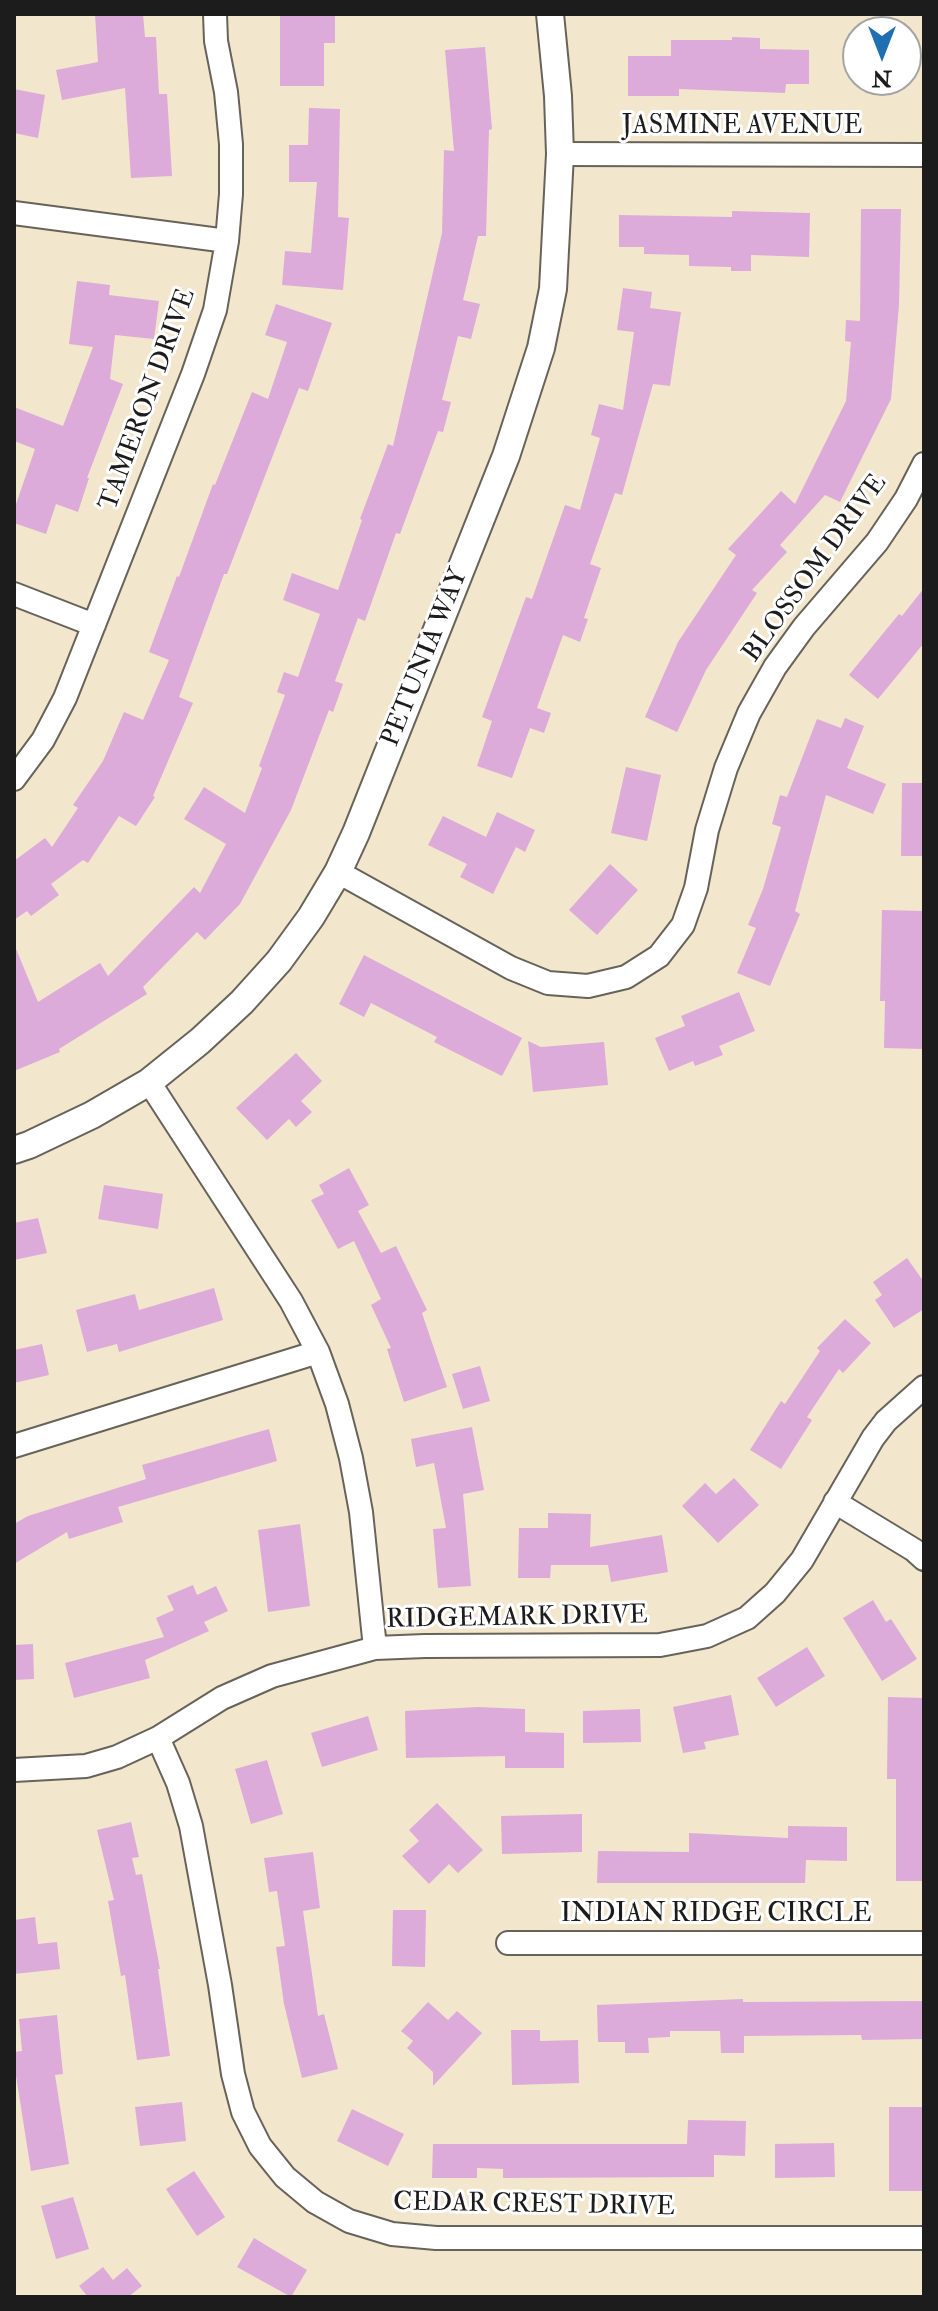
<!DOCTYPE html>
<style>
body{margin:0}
#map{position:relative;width:938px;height:2311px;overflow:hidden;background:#f2e6cd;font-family:"IM FELL Double Pica",serif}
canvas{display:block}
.frame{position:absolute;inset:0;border:16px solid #1c1c1c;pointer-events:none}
.north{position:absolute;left:842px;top:16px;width:80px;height:80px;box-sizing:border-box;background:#fff;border:2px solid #a4a4a4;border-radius:50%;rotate:180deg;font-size:22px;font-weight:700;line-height:32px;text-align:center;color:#1c1c1c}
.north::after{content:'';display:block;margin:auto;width:28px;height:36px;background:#1f6fb2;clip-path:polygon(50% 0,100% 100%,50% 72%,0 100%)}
</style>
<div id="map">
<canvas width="938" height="2311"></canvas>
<div class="frame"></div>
<div class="north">N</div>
</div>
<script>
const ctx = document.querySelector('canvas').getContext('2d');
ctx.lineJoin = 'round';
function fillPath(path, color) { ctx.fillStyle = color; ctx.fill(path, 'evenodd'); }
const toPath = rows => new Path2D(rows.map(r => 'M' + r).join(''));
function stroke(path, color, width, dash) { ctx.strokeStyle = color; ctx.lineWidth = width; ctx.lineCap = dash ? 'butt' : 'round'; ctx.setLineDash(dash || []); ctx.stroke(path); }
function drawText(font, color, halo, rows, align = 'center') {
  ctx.font = font + ' "IM FELL Double Pica",serif'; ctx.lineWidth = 6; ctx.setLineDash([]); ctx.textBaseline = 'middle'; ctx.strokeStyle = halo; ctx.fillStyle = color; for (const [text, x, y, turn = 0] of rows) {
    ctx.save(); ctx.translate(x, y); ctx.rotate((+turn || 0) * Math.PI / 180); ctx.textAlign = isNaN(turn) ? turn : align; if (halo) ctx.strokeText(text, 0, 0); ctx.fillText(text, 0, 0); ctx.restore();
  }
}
const building = toPath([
 [95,14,143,14,145,37,156,37,159,94,167,94,172,176,131,178,125,88,62,100,56,70,98,62],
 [280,14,335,14,335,43,324,43,324,86,280,86],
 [732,37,760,38,760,49,809,50,809,84,786,84,785,93,679,89,679,96,628,96,628,56,671,56,671,40,732,40],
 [485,47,492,129,489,130,486,236,478,236,463,300,480,304,471,339,458,336,442,400,451,402,443,432,438,431,400,534,396,533,365,621,358,618,335,681,343,684,333,712,329,710,291,810,240,904,205,940,197,932,143,987,147,994,59,1049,60,1052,14,1071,14,944,38,1002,100,963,108,976,194,887,200,893,226,844,184,819,204,787,245,813,262,768,259,766,285,695,277,692,284,672,298,677,320,614,283,600,292,573,338,590,362,520,360,519,388,444,393,446,442,233,444,150,454,151,445,50],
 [14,89,45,95,38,138,14,133],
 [309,108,340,109,338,217,349,218,343,290,282,285,285,251,311,253,317,182,289,182,289,145,308,145],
 [861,209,901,209,899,305,891,399,840,502,825,495,780,545,787,552,752,590,757,593,706,670,677,732,645,717,678,642,736,555,728,549,781,491,795,504,846,401,851,342,845,341,846,320,860,321],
 [732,211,810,213,809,257,751,255,751,271,731,271,731,267,689,266,689,255,644,254,644,247,619,247,619,215,732,217],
 [77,281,110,285,109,295,159,301,154,339,115,335,110,379,123,384,87,478,89,478,78,512,56,504,46,534,14,523,14,510,35,449,14,441,14,407,63,426,93,347,69,344],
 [623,288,652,292,650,308,681,312,670,386,653,384,622,495,615,493,590,564,601,568,584,618,588,619,580,642,563,635,537,708,551,713,544,733,530,728,512,778,477,766,492,721,482,717,526,597,532,599,565,505,580,510,600,438,591,435,599,404,623,410,634,332,617,330],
 [276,304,332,323,308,391,299,388,227,574,224,574,179,697,193,703,153,796,155,797,136,826,119,816,88,863,83,860,51,884,59,895,31,916,27,911,14,920,14,861,45,838,52,847,78,808,73,805,103,761,124,712,143,720,169,660,149,652,177,576,179,577,213,484,215,485,252,392,268,399,287,342,265,335],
 [924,588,924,643,878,699,849,675,899,614,902,616],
 [845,718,864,726,847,768,886,784,873,814,826,795,795,911,800,914,770,986,737,973,756,928,748,925,763,889,781,827,772,824,780,795,787,797,817,719,841,728],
 [626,767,661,775,647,841,611,833],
 [902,783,924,783,924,856,901,856],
 [497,812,535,830,525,852,516,847,493,894,460,877,467,864,428,845,443,816,486,837],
 [610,864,638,890,597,935,569,910],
 [882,910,924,911,924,1049,884,1048,885,1001,880,1001],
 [364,955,522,1038,502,1076,434,1042,437,1037,371,1003,364,1017,339,1004],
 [739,992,755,1031,719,1046,723,1055,695,1066,693,1061,669,1071,655,1038,685,1026,681,1016],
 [528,1041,541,1047,604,1042,608,1085,533,1092],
 [296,1053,322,1081,301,1101,312,1112,296,1127,289,1119,267,1140,236,1108],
 [349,1168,369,1205,358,1211,381,1253,396,1246,427,1310,422,1313,447,1387,404,1402,387,1349,391,1348,371,1305,381,1299,354,1241,338,1249,311,1200,324,1194,319,1185],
 [104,1185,163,1194,158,1229,98,1219],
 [38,1218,47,1253,14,1260,14,1223],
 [907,1258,924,1282,924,1309,894,1328,875,1300,882,1295,873,1282],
 [214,1288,223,1320,119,1352,117,1344,87,1352,76,1310,135,1294,139,1310],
 [845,1319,871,1343,843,1373,839,1369,807,1417,812,1420,781,1469,750,1450,781,1401,785,1404,820,1351,817,1348],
 [42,1344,49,1375,14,1383,14,1350],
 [480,1366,490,1401,463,1409,452,1374],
 [472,1427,484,1490,463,1494,471,1586,438,1588,433,1529,446,1528,434,1463,416,1467,411,1439],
 [269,1429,277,1461,118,1507,123,1522,69,1539,67,1532,14,1564,14,1524,28,1516,146,1479,142,1465],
 [734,1478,759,1505,718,1543,682,1506,705,1483,716,1494],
 [548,1513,591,1514,590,1547,662,1535,668,1572,611,1582,608,1565,551,1565,550,1578,518,1578,519,1528,548,1528],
 [300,1524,310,1606,268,1612,258,1530],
 [193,1585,197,1595,216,1586,228,1611,204,1622,209,1631,145,1660,150,1678,74,1698,65,1663,164,1637,156,1618,174,1610,167,1596],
 [873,1600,886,1622,891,1619,917,1659,882,1681,843,1618],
 [33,1644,34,1679,14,1680,14,1645],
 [807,1647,825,1676,776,1707,757,1678],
 [731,1695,739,1735,704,1742,706,1749,683,1753,673,1707],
 [888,1697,924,1698,924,1881,896,1881,896,1779,887,1779],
 [478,1707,525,1709,525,1732,564,1733,564,1768,505,1768,505,1756,406,1758,405,1711],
 [640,1709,641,1742,583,1743,583,1711],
 [368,1716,378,1750,322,1767,311,1733],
 [267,1760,283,1814,251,1824,235,1769],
 [437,1803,483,1850,458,1873,449,1864,429,1884,402,1856,419,1841,409,1830],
 [582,1814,582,1852,502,1854,501,1816],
 [131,1822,139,1857,132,1858,136,1875,142,1874,160,1969,158,1969,170,2056,137,2060,125,1975,121,1976,108,1901,114,1900,97,1830],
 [788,1826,847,1827,847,1861,806,1860,805,1883,597,1883,598,1851,689,1852,689,1833,788,1838],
 [313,1852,320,1908,303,1911,318,2016,324,2014,338,2069,302,2078,284,2004,276,1947,285,1946,277,1891,269,1892,264,1858],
 [393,1910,426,1910,425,1967,392,1966],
 [35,1917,38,1944,57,1942,60,1969,14,1974,14,1920],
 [743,1999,743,2002,924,2001,924,2039,862,2040,861,2035,744,2036,744,2053,721,2053,720,2031,670,2031,670,2037,648,2038,649,2053,625,2053,625,2042,598,2042,597,2005],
 [428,2002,448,2020,457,2011,482,2033,433,2086,433,2072,407,2048,413,2041,401,2031],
 [57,2015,63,2074,55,2075,69,2164,31,2171,14,2063,14,2052,22,2051,19,2019],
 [511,2030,540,2030,540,2041,578,2040,579,2083,512,2085],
 [182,2102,186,2141,140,2146,135,2107],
 [889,2107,924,2107,924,2191,889,2191],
 [352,2109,404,2134,388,2166,337,2141],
 [688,2120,746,2121,745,2156,714,2155,714,2177,503,2178,503,2169,477,2168,477,2178,432,2178,433,2144,687,2144],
 [834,2143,835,2177,775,2178,775,2144],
 [194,2171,225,2217,197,2236,166,2189],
 [73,2197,89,2249,56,2259,41,2206],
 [254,2238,307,2270,291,2297,237,2267],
 [103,2267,113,2280,127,2268,142,2286,128,2297,88,2297,79,2286]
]);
const minor = toPath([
 [560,154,924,155],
 [14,213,227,241],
 [14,594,94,625],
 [14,779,43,740,65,698,193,374,215,310,227,241,231,194,231,144,226,92,216,41,215,14],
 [338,872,511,968,548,983,588,986,626,977,659,956,683,925,696,888,707,830,726,768,749,713,775,667,804,627,877,542,906,499,924,464],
 [149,1082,291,1301,318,1352,337,1404,351,1458,361,1512,375,1648],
 [14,1446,318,1352],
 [835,1502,914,1550,924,1559],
 [158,1738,178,1783,191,1826,220,1985,233,2074,243,2112,260,2146,285,2177,315,2202,349,2221,392,2234,436,2238,924,2238],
 [14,1770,86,1766,117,1757,158,1738,222,1698,272,1676,375,1648,425,1646,660,1645,707,1636,747,1618,775,1593,802,1560,873,1438,886,1421,924,1387],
 [508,1943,924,1943]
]);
const tertiary = toPath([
 [14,1150,29,1145,92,1115,149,1082,200,1041,242,1002,279,961,311,917,338,872,356,833,506,456,541,348,553,289,560,154,558,96,550,14]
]);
const streetNames = [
 ["JASMINE AVENUE",742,127],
 ["TAMERON DRIVE",149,400,-70],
 ["BLOSSOM DRIVE",816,569,-54],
 ["PETUNIA WAY",426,658,-68],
 ["RIDGEMARK DRIVE",517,1619,-1],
 ["INDIAN RIDGE CIRCLE",716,1915],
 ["CEDAR CREST DRIVE",534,2206,1]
];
fillPath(building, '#ddabd9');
stroke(minor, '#67635a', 26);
stroke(tertiary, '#67635a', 30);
stroke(minor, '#fff', 22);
stroke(tertiary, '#fff', 26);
drawText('26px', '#1c1c1c', '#fff', streetNames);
</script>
